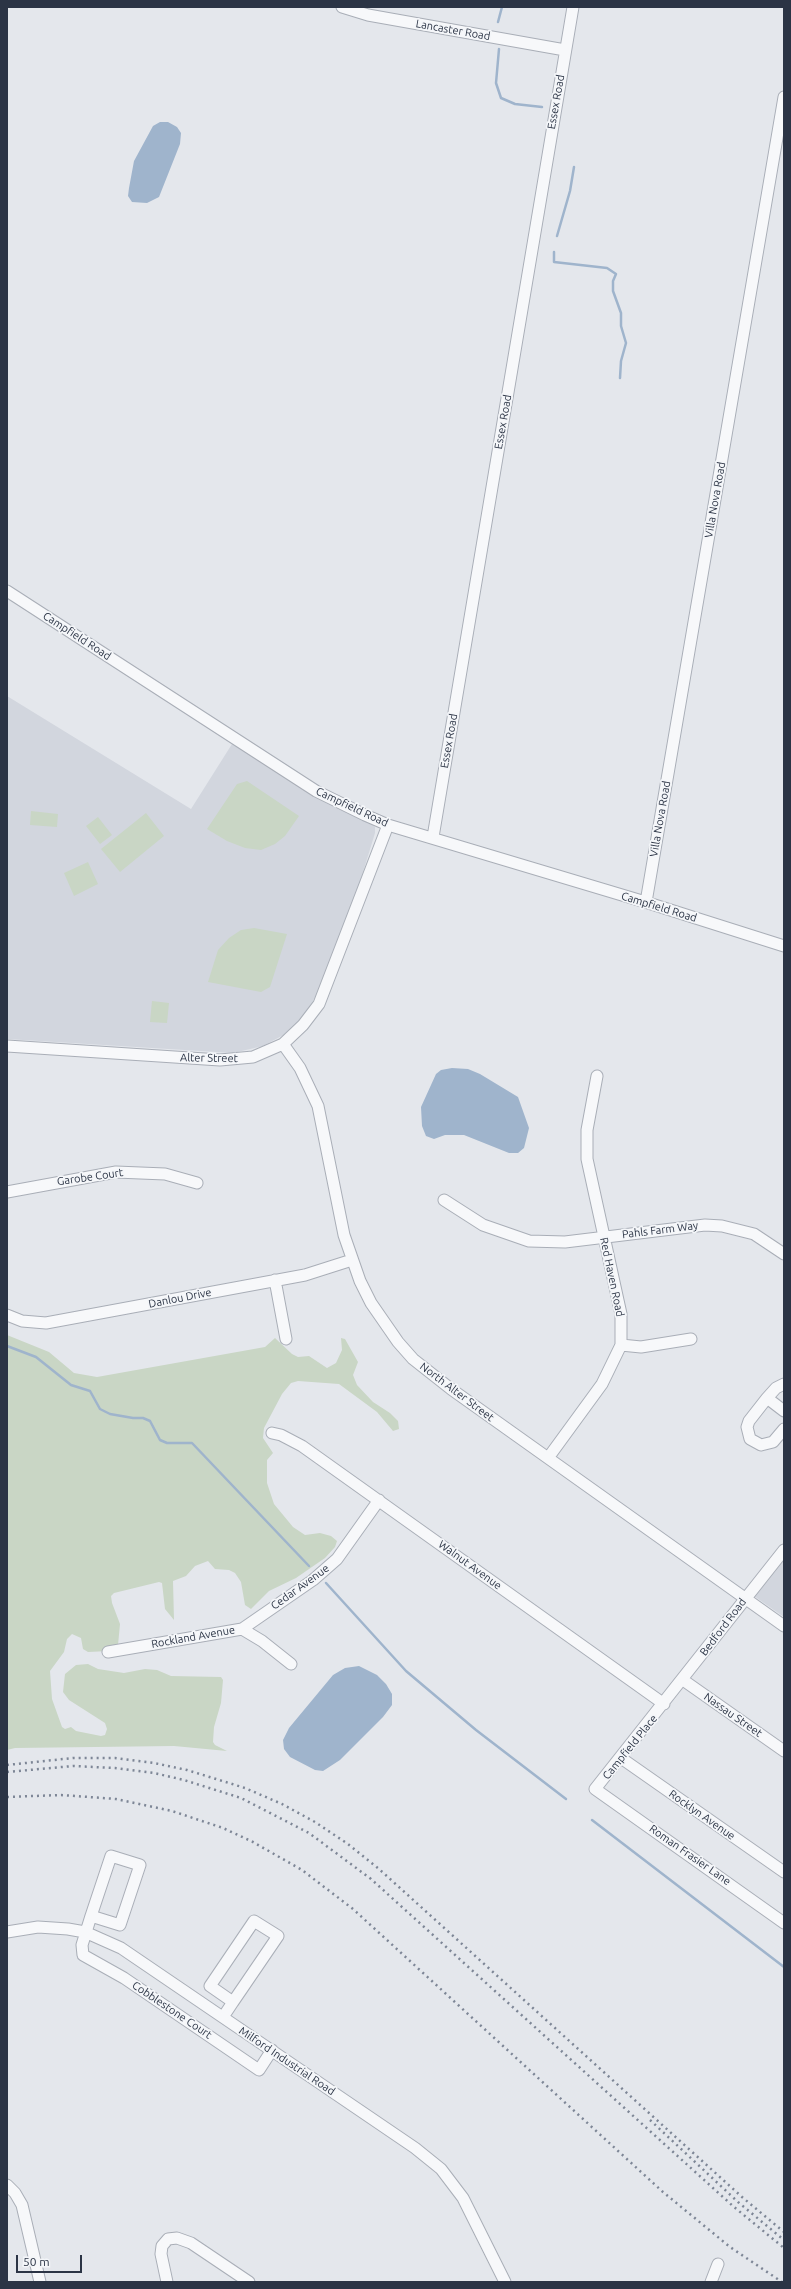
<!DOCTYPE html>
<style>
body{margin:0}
#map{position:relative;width:791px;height:2289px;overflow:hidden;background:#e4e7ec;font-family:Ubuntu,sans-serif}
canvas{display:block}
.frame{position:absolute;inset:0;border:8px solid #2b3445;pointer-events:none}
.scale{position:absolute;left:16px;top:2255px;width:66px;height:18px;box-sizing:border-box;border:2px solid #2b3445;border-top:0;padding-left:5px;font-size:12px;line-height:14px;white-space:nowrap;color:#2b3445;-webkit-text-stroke:3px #f4f6f9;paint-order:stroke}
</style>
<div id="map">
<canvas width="791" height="2289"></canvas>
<div class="frame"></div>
<div class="scale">50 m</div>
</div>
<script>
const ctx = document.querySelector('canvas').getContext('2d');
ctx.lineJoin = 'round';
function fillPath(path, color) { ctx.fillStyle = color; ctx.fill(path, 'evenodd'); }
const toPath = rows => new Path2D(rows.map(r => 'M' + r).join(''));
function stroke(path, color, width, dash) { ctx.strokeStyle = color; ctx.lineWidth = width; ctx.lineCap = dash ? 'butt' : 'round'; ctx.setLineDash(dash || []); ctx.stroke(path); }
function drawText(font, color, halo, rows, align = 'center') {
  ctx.font = font + ' Ubuntu,sans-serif'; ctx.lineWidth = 3.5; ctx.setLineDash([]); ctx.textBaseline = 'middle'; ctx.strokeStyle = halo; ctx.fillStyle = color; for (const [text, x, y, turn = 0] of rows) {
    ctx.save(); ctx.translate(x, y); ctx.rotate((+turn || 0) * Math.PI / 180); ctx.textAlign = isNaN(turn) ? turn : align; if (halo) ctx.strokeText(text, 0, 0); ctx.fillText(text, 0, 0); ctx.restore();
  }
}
const built = toPath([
 [7,696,191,809,232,744,315,796,371,823,375,827,375,833,360,882,322,985,307,1011,289,1032,263,1046,233,1053,7,1039],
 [784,1559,784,1617,754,1596]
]);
const green = toPath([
 [247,781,299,816,285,836,275,844,261,850,245,848,227,841,207,829,237,784],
 [31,811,58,814,57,827,30,825],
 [146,813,164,836,120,872,101,849],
 [98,817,112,835,100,844,86,826],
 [88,862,98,884,74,896,64,873],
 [254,928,287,934,270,987,261,992,208,982,218,950,229,938,241,930],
 [152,1001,169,1003,167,1023,150,1022],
 [7,1335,49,1352,74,1373,97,1377,265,1347,275,1338,292,1354,298,1357,309,1356,327,1368,336,1363,342,1350,341,1338,345,1339,358,1362,353,1375,357,1385,373,1402,390,1413,398,1421,399,1429,393,1431,377,1412,339,1384,298,1381,291,1383,282,1394,264,1428,263,1438,273,1453,267,1460,267,1483,274,1504,293,1527,305,1535,320,1533,331,1536,337,1541,335,1547,325,1558,296,1578,269,1591,251,1609,245,1605,241,1582,235,1573,229,1570,215,1569,208,1561,195,1566,186,1576,173,1581,174,1620,165,1609,162,1583,159,1582,114,1593,111,1596,112,1603,120,1624,118,1645,109,1651,88,1652,83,1649,81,1638,72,1634,67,1639,64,1652,50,1671,52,1699,62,1727,65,1729,71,1727,76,1731,101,1736,105,1735,107,1729,105,1723,69,1700,63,1692,65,1674,76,1665,88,1664,98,1669,124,1673,145,1669,157,1670,171,1676,221,1677,223,1680,221,1703,214,1727,213,1742,215,1745,227,1751,174,1746,15,1748,7,1750]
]);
const water = toPath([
 [160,122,168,122,177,127,181,133,180,144,159,197,147,203,132,202,128,196,129,188,134,161,153,126],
 [452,1068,468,1069,480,1074,518,1097,529,1128,524,1148,518,1153,509,1153,464,1135,445,1135,434,1139,426,1136,422,1126,421,1107,436,1074,441,1070],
 [359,1666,377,1675,386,1684,392,1694,392,1705,383,1717,340,1760,323,1771,315,1770,290,1757,284,1749,283,1740,289,1728,333,1675,345,1668]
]);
const stream = toPath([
 [498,22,502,7],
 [499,49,496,83,501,98,515,104,542,107],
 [557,236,570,191,574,167],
 [554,252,554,262,607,268,616,274,613,281,613,291,621,313,621,326,626,343,621,361,620,378],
 [7,1346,36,1357,71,1385,90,1391,100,1409,110,1414,133,1418,143,1418,150,1421,160,1440,167,1443,192,1443,309,1566],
 [326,1583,406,1671,476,1730,566,1799],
 [592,1820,784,1967]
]);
const minor = toPath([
 [342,7,368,15,565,50],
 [7,591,316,791,365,815,388,825,642,901,784,946],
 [433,837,573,7],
 [646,902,784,97],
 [283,1044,300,1068,318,1106,344,1235,360,1281,371,1303,398,1342,413,1359,451,1389,784,1626],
 [7,1046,220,1060,253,1057,283,1044,303,1025,319,1004,388,825],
 [7,1192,116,1172,165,1174,197,1183],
 [444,1200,483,1225,529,1241,565,1242,705,1225,722,1226,754,1234,784,1254],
 [275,1280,286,1339],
 [7,1315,22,1321,46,1323,305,1275,352,1260],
 [621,1345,641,1347,691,1339],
 [784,1384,776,1388,767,1398,749,1421,747,1427,750,1439,761,1445,773,1442,784,1429],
 [767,1398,784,1411],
 [272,1433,281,1435,302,1446,664,1704],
 [548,1458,602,1384,621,1345,621,1314,587,1159,587,1130,597,1076],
 [784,1550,595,1789,784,1923],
 [242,1629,313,1580,337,1559,379,1500],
 [108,1652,242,1629,262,1641,291,1664],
 [683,1680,784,1751],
 [621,1758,784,1872],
 [91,1916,111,1856,140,1865,120,1925,91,1916,82,1945,83,1955,124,1978,259,2070,272,2050],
 [7,1932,38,1927,68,1929,85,1932,121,1948,415,2148,441,2169,463,2198,505,2282],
 [223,2017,233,2002,210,1986,254,1921,278,1936,233,2002],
 [7,2185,15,2193,22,2205,40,2282],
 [167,2282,161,2254,162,2246,168,2239,177,2238,191,2243,249,2282],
 [711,2282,718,2264]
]);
const rail = toPath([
 [7,1765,73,1758,115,1758,154,1763,187,1770,245,1788,282,1804,315,1822,348,1844,379,1869,742,2197,784,2232],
 [7,1772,73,1766,115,1768,154,1773,184,1780,241,1798,309,1833,371,1879,734,2207,784,2248],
 [7,1797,61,1795,89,1797,116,1799,172,1811,223,1828,253,1842,302,1870,353,1909,663,2192,730,2247,782,2282],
 [650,2120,738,2202,784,2240]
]);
const streetNames = [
 ["Lancaster Road",453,30,10],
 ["Essex Road",556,102,-80],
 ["Essex Road",503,422,-80],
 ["Villa Nova Road",715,500,-80],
 ["Campfield Road",77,636,33],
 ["Essex Road",449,741,-80],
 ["Campfield Road",352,807,25],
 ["Villa Nova Road",660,819,-80],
 ["Campfield Road",659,907,17],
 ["Alter Street",209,1058,1],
 ["Garobe Court",90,1177,-8],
 ["Pahls Farm Way",660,1230,-7],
 ["Red Haven Road",612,1277,78],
 ["Danlou Drive",180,1298,-11],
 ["North Alter Street",457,1392,37],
 ["Walnut Avenue",470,1565,36],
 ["Cedar Avenue",300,1587,-36],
 ["Bedford Road",723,1627,-53],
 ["Rockland Avenue",193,1637,-10],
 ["Nassau Street",733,1715,35],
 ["Campfield Place",630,1747,-51],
 ["Rocklyn Avenue",702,1815,35],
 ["Roman Frasier Lane",690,1855,35],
 ["Cobblestone Court",172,2010,34],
 ["Milford Industrial Road",287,2061,34]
];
fillPath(built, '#d2d6de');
fillPath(green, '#c9d6c5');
fillPath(water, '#9fb4cc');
stroke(stream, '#9fb4cc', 2.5);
stroke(minor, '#a9aeb7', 13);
stroke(minor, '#f7f8fa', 11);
stroke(rail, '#7d8696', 2.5, [2, 4]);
drawText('11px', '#2b3445', '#f4f6f9', streetNames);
</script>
